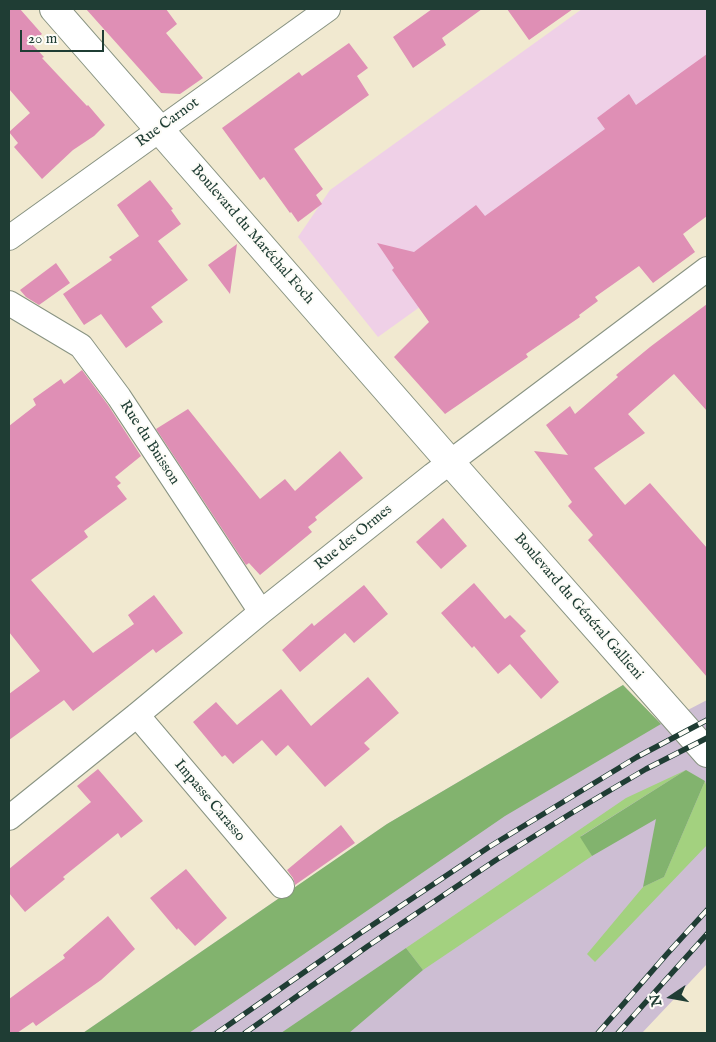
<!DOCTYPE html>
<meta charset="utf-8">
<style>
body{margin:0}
#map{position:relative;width:716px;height:1042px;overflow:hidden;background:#f1e9d0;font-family:"IM FELL English",serif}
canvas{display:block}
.frame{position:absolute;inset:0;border:10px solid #1f3d34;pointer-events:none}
.north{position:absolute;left:646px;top:972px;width:50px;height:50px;-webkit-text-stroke:4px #fdfcf7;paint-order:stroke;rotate:258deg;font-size:14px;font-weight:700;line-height:20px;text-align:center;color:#1f3d34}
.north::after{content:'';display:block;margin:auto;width:18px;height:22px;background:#1f3d34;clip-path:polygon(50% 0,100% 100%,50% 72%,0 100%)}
.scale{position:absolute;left:20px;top:30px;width:84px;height:22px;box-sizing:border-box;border:2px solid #1f3d34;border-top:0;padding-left:6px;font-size:15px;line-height:18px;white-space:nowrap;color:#1f3d34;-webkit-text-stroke:4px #fdfcf7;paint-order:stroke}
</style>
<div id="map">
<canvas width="716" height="1042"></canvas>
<div class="frame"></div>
<div class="north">N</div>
<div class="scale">20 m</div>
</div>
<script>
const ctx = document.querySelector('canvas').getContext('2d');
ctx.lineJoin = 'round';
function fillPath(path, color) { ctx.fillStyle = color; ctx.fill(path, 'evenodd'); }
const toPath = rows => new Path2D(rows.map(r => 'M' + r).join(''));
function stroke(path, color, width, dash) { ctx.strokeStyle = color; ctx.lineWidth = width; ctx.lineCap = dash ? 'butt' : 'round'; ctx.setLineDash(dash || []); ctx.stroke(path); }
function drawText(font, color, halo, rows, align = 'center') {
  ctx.font = font + ' "IM FELL English",serif'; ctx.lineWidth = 4; ctx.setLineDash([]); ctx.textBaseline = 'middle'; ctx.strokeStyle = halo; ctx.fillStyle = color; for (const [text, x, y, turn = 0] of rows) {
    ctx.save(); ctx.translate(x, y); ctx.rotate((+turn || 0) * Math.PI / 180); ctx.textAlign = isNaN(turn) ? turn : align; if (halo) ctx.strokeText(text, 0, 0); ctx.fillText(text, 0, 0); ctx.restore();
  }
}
const built = toPath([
 [582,9,707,9,707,144,610,215,509,243,378,337,298,237,330,190]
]);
const industrial = toPath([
 [623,685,661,724,707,700,707,964,642,1033,83,1033,387,824]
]);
const green = toPath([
 [686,770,581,836,592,856,423,970,406,948,626,798],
 [705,781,707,789,707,845,595,962,587,954,643,887,664,877]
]);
const forest = toPath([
 [623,685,661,724,505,816,189,1033,83,1033,387,824],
 [686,770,705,781,664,877,643,887,656,819,592,856,580,837],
 [406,948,423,970,349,1033,281,1033]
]);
const building = toPath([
 [9,9,20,9,42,34,31,43,44,57,42,58,87,106,88,105,105,125,94,136,73,150,42,179,14,147,18,143,9,132,30,113,9,89],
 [86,9,166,9,177,24,166,33,203,78,180,94,161,93],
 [432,9,482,9,442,38,446,45,413,68,393,37],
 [507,9,573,9,529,40],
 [349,43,368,68,357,76,369,95,294,149,323,189,316,195,322,204,298,222,291,212,290,213,264,177,260,180,222,128,299,72,302,76],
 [707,54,707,216,683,234,695,252,653,283,639,266,595,297,598,301,579,315,580,317,526,354,528,357,445,414,394,357,429,322,392,270,394,268,377,243,414,252,476,205,485,216,605,129,597,118,629,94,636,105],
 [150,180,173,209,171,210,181,224,158,241,188,280,151,307,163,322,126,348,101,314,84,325,63,294,112,260,109,257,139,236,117,205],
 [237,244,230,294,208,265],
 [56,263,70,283,39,305,26,297,20,290],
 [707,304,707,411,674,374,628,414,645,433,594,468,625,505,650,483,707,548,707,677,588,540,593,535,568,506,572,502,534,451,568,455,546,425,570,406,575,414,618,377,616,375,650,347],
 [82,370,108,405,141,456,115,477,121,483,117,486,127,499,84,531,88,537,31,580,93,653,134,624,128,615,154,595,183,633,156,653,153,649,73,711,64,700,9,740,9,694,40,671,9,632,9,426,36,405,33,399,61,379,64,384],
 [188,409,260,499,285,479,295,491,340,451,363,478,315,517,317,520,308,527,312,532,260,575,249,563,246,565,156,429],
 [443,518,467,546,441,569,416,542],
 [474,583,505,619,510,615,526,631,520,636,559,682,541,699,510,664,498,674,474,646,472,648,464,639,441,613],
 [364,585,388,614,354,643,345,633,300,672,282,650,312,623,314,626],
 [368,677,399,713,364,743,370,749,325,787,288,745,276,756,262,740,233,764,225,755,222,757,193,722,216,702,237,725,281,689,311,726],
 [98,769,143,821,121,838,118,833,63,877,65,879,25,912,9,893,9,869,91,802,77,786],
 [341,825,355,843,295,885,293,878,287,870],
 [186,869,227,918,195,946,178,928,177,930,150,898],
 [108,916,135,949,101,980,36,1026,33,1022,17,1033,9,1033,9,999,65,958,63,955]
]);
const minor = toPath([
 [9,238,328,9],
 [9,303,81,346,119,397,261,612],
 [137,715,282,886],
 [9,818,137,715,261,612,433,475,707,269]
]);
const secondary = toPath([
 [54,9,450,462,707,753]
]);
const rail = toPath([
 [217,1033,359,934,489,847,637,757,707,720],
 [245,1033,368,946,496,860,570,814,646,769,707,738],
 [598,1033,667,954,707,910],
 [618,1033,707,934]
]);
const streetNames = [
 ["Rue Carnot",168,123,-36],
 ["Boulevard du Maréchal Foch",252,235,49],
 ["Rue du Buisson",149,443,57],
 ["Rue des Ormes",354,538,-39],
 ["Boulevard du Général Gallieni",578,607,49],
 ["Impasse Carasso",209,801,50]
];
fillPath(built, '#efd0e7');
fillPath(industrial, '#cdbed3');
fillPath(green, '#a3d17f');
fillPath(forest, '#82b36e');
fillPath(building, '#df8fb5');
stroke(minor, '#889382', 26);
stroke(secondary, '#889382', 30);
stroke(minor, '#fff', 24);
stroke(secondary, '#fff', 28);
stroke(rail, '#1f3d34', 5.5);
stroke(rail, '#fdfcf7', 4, [11]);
drawText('15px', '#1f3d34', '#fdfcf7', streetNames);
</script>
